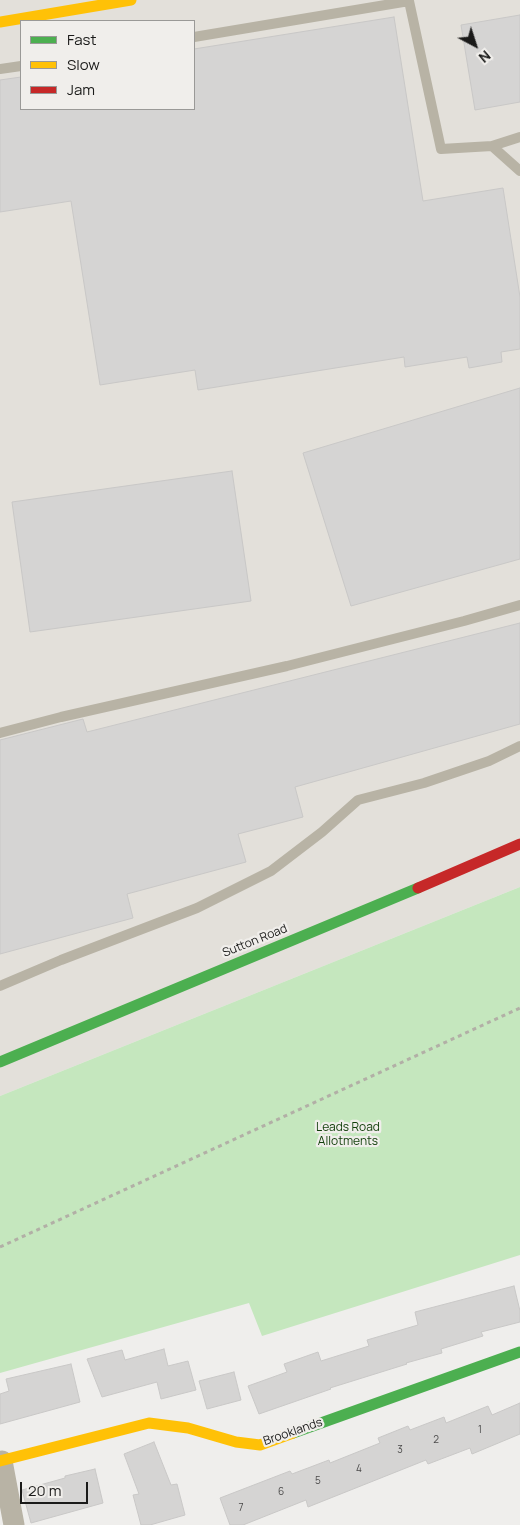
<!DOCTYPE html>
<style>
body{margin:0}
#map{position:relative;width:520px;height:1525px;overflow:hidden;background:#efeeec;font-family:Manrope,sans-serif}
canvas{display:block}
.legend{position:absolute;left:20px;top:20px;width:175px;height:90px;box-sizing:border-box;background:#f0eeeb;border:1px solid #9a9997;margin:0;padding:6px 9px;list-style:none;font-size:15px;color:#1a1a19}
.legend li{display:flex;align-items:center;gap:10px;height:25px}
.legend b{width:25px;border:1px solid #9a9997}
.north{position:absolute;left:450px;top:20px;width:50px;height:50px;-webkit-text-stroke:4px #f0eeeb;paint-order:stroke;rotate:140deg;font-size:14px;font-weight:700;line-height:20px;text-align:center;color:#1a1a19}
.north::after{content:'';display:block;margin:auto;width:18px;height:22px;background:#1a1a19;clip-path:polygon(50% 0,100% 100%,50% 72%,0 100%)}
.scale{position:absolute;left:20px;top:1482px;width:68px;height:22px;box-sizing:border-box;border:2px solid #1a1a19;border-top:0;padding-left:6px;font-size:15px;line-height:18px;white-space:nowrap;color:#1a1a19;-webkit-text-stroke:4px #f0eeeb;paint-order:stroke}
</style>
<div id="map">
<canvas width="520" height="1525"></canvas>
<ul class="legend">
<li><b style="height:6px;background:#4caf50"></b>Fast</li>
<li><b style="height:6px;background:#ffc107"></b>Slow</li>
<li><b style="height:6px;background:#c62828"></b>Jam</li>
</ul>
<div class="north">N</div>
<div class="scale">20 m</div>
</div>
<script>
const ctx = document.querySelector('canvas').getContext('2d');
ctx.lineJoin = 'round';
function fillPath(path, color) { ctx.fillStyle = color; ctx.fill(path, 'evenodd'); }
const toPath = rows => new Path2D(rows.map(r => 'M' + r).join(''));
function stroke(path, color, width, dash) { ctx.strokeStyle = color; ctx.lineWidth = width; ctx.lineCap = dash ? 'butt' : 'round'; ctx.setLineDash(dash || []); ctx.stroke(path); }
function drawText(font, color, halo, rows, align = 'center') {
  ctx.font = font + ' Manrope,sans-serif'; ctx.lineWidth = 4.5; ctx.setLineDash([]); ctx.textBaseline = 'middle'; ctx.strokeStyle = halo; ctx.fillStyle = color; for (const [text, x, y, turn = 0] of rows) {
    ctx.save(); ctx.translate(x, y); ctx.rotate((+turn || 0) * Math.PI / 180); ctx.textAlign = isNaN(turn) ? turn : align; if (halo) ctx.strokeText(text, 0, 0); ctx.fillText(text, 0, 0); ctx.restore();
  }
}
const built = toPath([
 [0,0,520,0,520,887,0,1096],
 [21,21,194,21,194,109,21,109]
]);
const green = toPath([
 [520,887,520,1255,262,1336,249,1303,0,1373,0,1096]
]);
const building = toPath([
 [520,15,520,102,475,110,461,25,520,15],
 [394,17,423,201,503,188,520,297,520,349,501,352,502,362,469,368,467,357,405,367,404,357,198,390,195,370,100,385,71,201,0,212,0,80,21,77,21,109,194,109,194,49,394,17],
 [520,388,520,559,351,606,303,453,520,388],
 [232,471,251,601,30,632,12,502,232,471],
 [520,623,520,724,295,787,303,817,238,834,246,862,127,894,133,918,0,954,0,740,83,719,87,732,520,623],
 [514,1286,520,1311,520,1322,481,1332,483,1336,441,1349,442,1353,406,1363,407,1364,330,1388,331,1389,259,1414,248,1386,287,1372,284,1364,318,1352,321,1361,369,1346,367,1340,418,1325,415,1312,514,1286],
 [164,1349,168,1366,188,1361,196,1390,161,1399,157,1382,102,1397,87,1359,122,1350,125,1360,164,1349],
 [71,1364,80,1402,0,1424,0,1394,9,1391,6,1379,71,1364],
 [234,1372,241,1400,207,1409,199,1381,234,1372],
 [520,1403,520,1434,472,1454,470,1448,428,1464,426,1460,308,1507,306,1500,243,1525,230,1525,220,1498,290,1471,292,1474,329,1460,330,1463,380,1443,378,1438,408,1426,410,1430,444,1417,446,1423,488,1406,492,1415,520,1403],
 [154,1442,171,1485,177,1484,185,1515,150,1525,141,1525,133,1495,139,1494,124,1454,154,1442],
 [95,1469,103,1503,31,1523,22,1490,65,1478,65,1476,95,1469]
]);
const path = toPath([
 [0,1247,520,1008]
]);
const lane = toPath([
 [194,37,409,1,441,149,492,146,520,171],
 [0,69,21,66],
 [492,146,520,137],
 [0,733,61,717,287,666,464,621,520,605],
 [0,986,61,960,197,908,271,871,322,832,358,800,424,783,489,761,520,746]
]);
const street = toPath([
 [2,1461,14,1525]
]);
const fast = toPath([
 [0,1062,418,888],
 [293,1433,520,1352]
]);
const slow = toPath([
 [0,22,131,0],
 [0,1461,149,1423,188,1428,236,1442,260,1445,293,1433]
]);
const jam = toPath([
 [418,888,520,844]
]);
const numberNames = [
 ["1",480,1430],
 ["2",436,1440],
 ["3",400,1450],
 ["4",359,1469],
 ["5",318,1481],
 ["6",281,1492],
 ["7",241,1508]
];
const streetNames = [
 ["Sutton Road",255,941,-22],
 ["Brooklands",293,1432,-19]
];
const parkNames = [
 ["Leads Road",348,1128],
 ["Allotments",348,1142]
];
fillPath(built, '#e3e0da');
fillPath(green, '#c5e7be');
fillPath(building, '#d5d4d3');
stroke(building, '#c9c8c7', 1);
stroke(path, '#b2afa6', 3, [4, 4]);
stroke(lane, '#b8b3a5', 10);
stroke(street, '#b8b3a5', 21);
stroke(fast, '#4caf50', 11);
stroke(slow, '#ffc107', 11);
stroke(jam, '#c62828', 11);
drawText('10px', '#4b4a4a', null, numberNames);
drawText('12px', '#1a1a19', '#f0eeeb', streetNames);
drawText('12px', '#113f0a', '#f0eeeb', parkNames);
</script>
